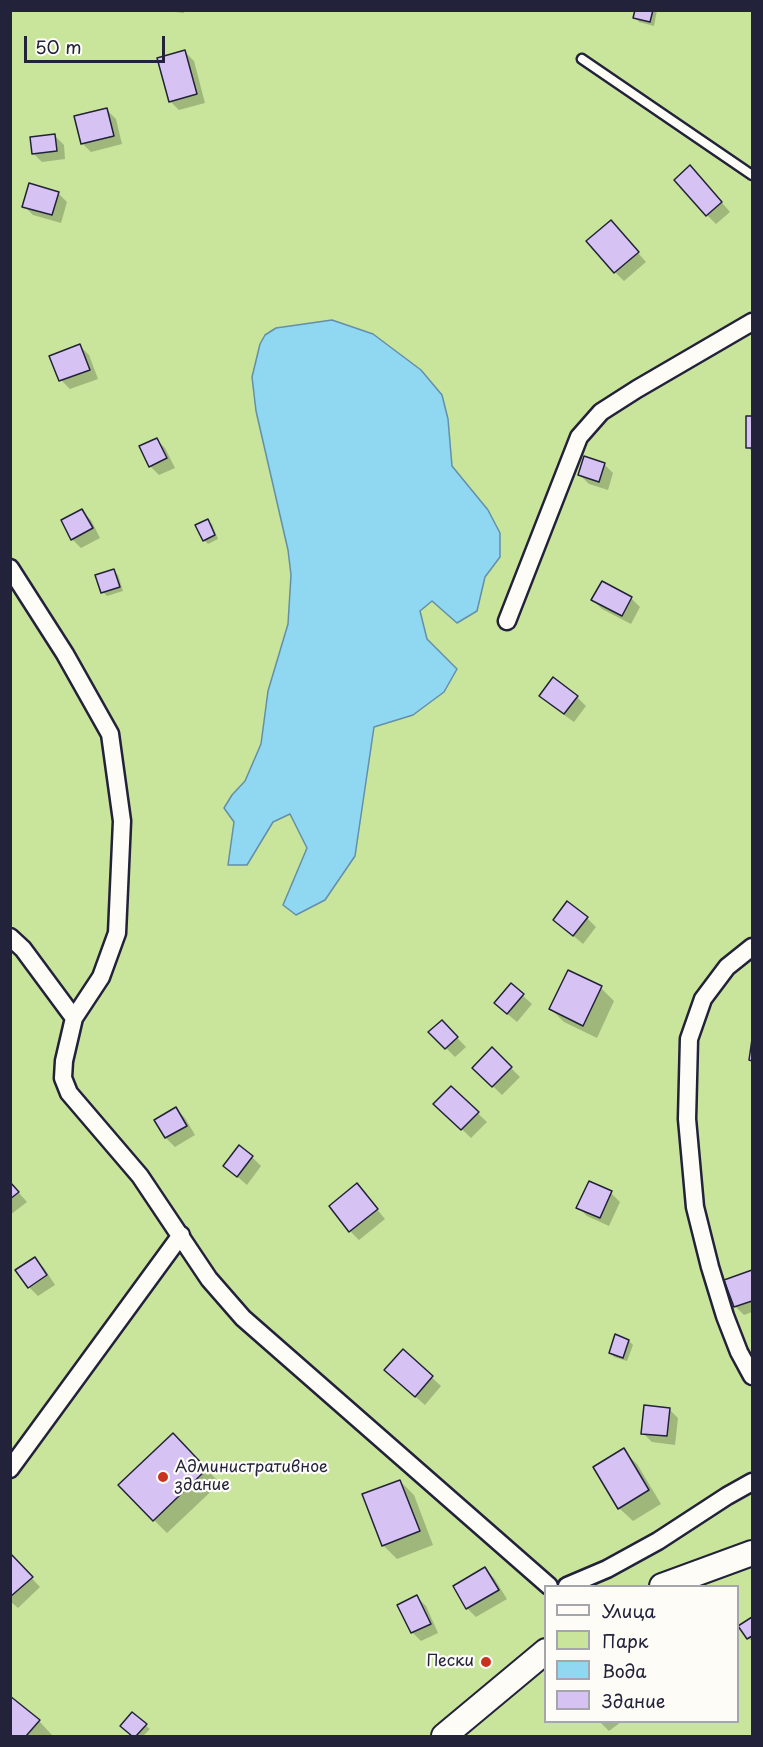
<!DOCTYPE html>
<meta charset="utf-8">
<style>
body{margin:0}
#map{position:relative;width:763px;height:1747px;overflow:hidden;background:#f5f1f6;font-family:"Playpen Sans",sans-serif}
canvas{display:block}
.frame{position:absolute;inset:0;border:12px solid #22223b;pointer-events:none}
.legend{position:absolute;left:544px;top:1585px;width:195px;height:138px;box-sizing:border-box;background:#fdfcf7;border:2px solid #a5a5ac;margin:0;padding:8px 10px;list-style:none;font-size:18px;color:#22223b}
.legend li{display:flex;align-items:center;gap:12px;height:30px}
.legend b{width:30px;border:2px solid #a5a5ac}
.scale{position:absolute;left:24px;top:36px;width:141px;height:27px;box-sizing:border-box;border:3px solid #22223b;border-top:0;padding-left:8px;font-size:18px;line-height:21px;white-space:nowrap;color:#22223b;-webkit-text-stroke:4px #fdfcf7;paint-order:stroke}
</style>
<div id="map">
<canvas width="763" height="1747"></canvas>
<div class="frame"></div>
<ul class="legend">
<li><b style="height:8px;background:#fdfcf7"></b>Улица</li>
<li><b style="height:16px;background:#c9e59c"></b>Парк</li>
<li><b style="height:16px;background:#90d7f1"></b>Вода</li>
<li><b style="height:16px;background:#d7c3f3"></b>Здание</li>
</ul>
<div class="scale">50 m</div>
</div>
<script>
const ctx = document.querySelector('canvas').getContext('2d');
ctx.lineJoin = 'round';
function fillPath(path, color) { ctx.fillStyle = color; ctx.fill(path, 'evenodd'); }
const toPath = rows => new Path2D(rows.map(r => 'M' + r).join(''));
function stroke(path, color, width, dash) { ctx.strokeStyle = color; ctx.lineWidth = width; ctx.lineCap = dash ? 'butt' : 'round'; ctx.setLineDash(dash || []); ctx.stroke(path); }
function drawText(font, color, halo, rows, align = 'center') {
  ctx.font = font + ' "Playpen Sans",sans-serif'; ctx.lineWidth = 4.5; ctx.setLineDash([]); ctx.textBaseline = 'middle'; ctx.strokeStyle = halo; ctx.fillStyle = color; for (const [text, x, y, turn = 0] of rows) {
    ctx.save(); ctx.translate(x, y); ctx.rotate((+turn || 0) * Math.PI / 180); ctx.textAlign = isNaN(turn) ? turn : align; if (halo) ctx.strokeText(text, 0, 0); ctx.fillText(text, 0, 0); ctx.restore();
  }
}
const green = toPath([
 [11,11,752,11,752,1736,11,1736],
 [546,1586,738,1586,738,1722,546,1722]
]);
const water = toPath([
 [332,320,373,334,421,370,442,395,448,419,452,466,488,510,500,533,500,557,485,577,477,611,457,623,432,601,420,611,427,639,457,669,444,692,413,715,374,727,355,856,325,900,296,915,283,905,307,848,290,814,273,822,247,865,228,865,234,822,224,808,232,795,245,781,261,744,268,691,288,624,291,575,288,550,256,411,252,377,260,344,265,335,276,328,332,320]
]);
const shadow = toPath([
 [155,10,185,10,184,13],
 [637,10,657,10,654,26,639,22,635,18],
 [185,52,194,61,205,103,179,110,170,101],
 [107,110,116,119,122,144,91,152,82,143],
 [55,136,64,145,65,159,42,162,33,153],
 [699,176,730,212,716,224,707,215],
 [58,193,67,202,61,223,33,215,24,206],
 [619,231,646,262,624,281,615,272],
 [80,346,89,355,98,379,70,389,61,380],
 [747,417,752,417,752,452,748,447],
 [156,439,165,448,175,468,159,475,150,466],
 [604,464,613,473,608,490,589,484,580,475],
 [82,511,91,520,100,538,81,548,72,539],
 [207,520,212,524,218,539,208,544,204,540],
 [114,571,118,575,123,591,107,596,103,592],
 [631,598,640,607,631,624,602,609,593,600],
 [541,696,577,697,586,706,574,722,550,705],
 [587,918,596,927,583,944,555,920],
 [511,985,532,1004,517,1022,505,1012],
 [601,988,614,1001,597,1038,564,1022,551,1009],
 [442,1022,466,1047,455,1057,430,1032],
 [492,1049,520,1077,502,1095,474,1068],
 [451,1088,487,1122,471,1138,436,1104],
 [176,1109,185,1118,195,1135,175,1147,166,1138],
 [252,1157,261,1166,247,1185,225,1166],
 [10,1183,27,1202,10,1215],
 [357,1185,385,1219,359,1240,350,1231],
 [611,1193,620,1202,609,1226,587,1216,578,1207],
 [35,1259,44,1268,55,1285,38,1296,29,1287],
 [752,1272,752,1312,744,1315,735,1306,726,1281],
 [629,1341,633,1345,627,1361,614,1357,610,1352],
 [403,1351,441,1386,425,1405,395,1379],
 [669,1409,678,1418,675,1445,652,1442,643,1433],
 [173,1435,220,1483,167,1533,154,1520],
 [623,1450,637,1464,661,1504,633,1521,619,1508],
 [400,1481,414,1495,433,1545,397,1559,383,1545],
 [10,1555,40,1587,18,1608,10,1601],
 [485,1569,494,1578,507,1599,476,1617,467,1608],
 [417,1597,426,1606,438,1633,421,1641,412,1632],
 [752,1619,752,1642,740,1627],
 [10,1698,39,1721,52,1735,51,1736,10,1736],
 [600,1722,621,1722,609,1731],
 [145,1725,150,1729,143,1736,134,1736,122,1726]
]);
const building = toPath([
 [635,10,653,10,650,22,633,18,635,10],
 [185,50,197,94,169,102,157,58,185,50],
 [107,108,114,136,81,144,74,116,107,108],
 [55,134,57,151,32,154,30,137,55,134],
 [690,165,722,202,706,216,674,180,690,165],
 [29,183,59,192,52,215,22,207,29,183],
 [611,220,639,252,614,273,586,241,611,220],
 [80,344,90,370,59,381,49,356,80,344],
 [746,416,752,416,752,448,746,448,746,416],
 [157,438,167,458,149,467,139,446,157,438],
 [584,456,605,463,599,482,578,475,584,456],
 [82,509,93,528,71,540,61,520,82,509],
 [208,519,215,535,203,541,195,525,208,519],
 [114,569,120,587,101,593,95,575,114,569],
 [602,581,632,597,622,616,591,600,602,581],
 [553,677,578,696,564,714,539,696,553,677],
 [567,901,588,917,573,936,553,920,567,901],
 [568,970,602,986,583,1026,549,1009,568,970],
 [511,983,524,994,507,1014,494,1003,511,983],
 [442,1020,458,1037,445,1049,428,1032,442,1020],
 [752,1039,752,1061,749,1060,752,1039],
 [492,1047,512,1067,492,1087,472,1068,492,1047],
 [451,1086,479,1112,461,1130,433,1104,451,1086],
 [176,1107,187,1126,165,1138,154,1120,176,1107],
 [239,1145,253,1156,237,1177,223,1166,239,1145],
 [589,1181,612,1191,600,1218,576,1208,589,1181],
 [10,1182,19,1192,10,1199,10,1182],
 [357,1183,378,1209,349,1232,329,1206,357,1183],
 [35,1257,47,1275,28,1288,15,1270,35,1257],
 [752,1270,752,1301,734,1307,724,1280,752,1270],
 [615,1334,629,1340,623,1358,609,1353,615,1334],
 [403,1349,433,1376,415,1397,384,1370,403,1349],
 [644,1405,670,1408,667,1436,641,1434,644,1405],
 [173,1433,207,1469,153,1521,118,1485,173,1433],
 [624,1448,649,1490,618,1509,593,1467,624,1448],
 [400,1480,420,1531,382,1546,362,1494,400,1480],
 [10,1553,33,1577,10,1597,10,1553],
 [485,1567,499,1590,466,1609,453,1586,485,1567],
 [417,1595,431,1624,411,1633,397,1605,417,1595],
 [752,1617,752,1636,747,1639,738,1626,752,1617],
 [10,1696,40,1720,26,1736,10,1736,10,1696],
 [132,1712,147,1724,136,1736,132,1736,120,1726,132,1712]
]);
const lane = toPath([
 [582,59,752,175]
]);
const street = toPath([
 [10,568,65,654,110,734,122,821,117,933,101,977,74,1018,64,1061,63,1078,69,1093,140,1176,209,1279,243,1318,549,1586],
 [507,621,579,437,601,412,637,389,752,322],
 [10,937,23,949,74,1018],
 [752,947,727,967,703,999,689,1039,687,1119,695,1207,710,1267,725,1316,739,1352,752,1376],
 [10,1469,181,1235],
 [567,1586,607,1569,658,1541,727,1496,752,1482]
]);
const secondary = toPath([
 [662,1586,752,1553],
 [444,1736,546,1651]
]);
const markers = [
 [163,1477,6,"#c8321e"],
 [486,1662,6,"#c8321e"]
];
const poiNames = [
 ["Административное",175,1468],
 ["здание",175,1486],
 ["Пески",474,1662,"right"]
];
fillPath(green, '#c9e59c');
fillPath(water, '#90d7f1');
stroke(water, '#648fa8', 1.5);
fillPath(shadow, '#0003');
fillPath(building, '#d7c3f3');
stroke(building, '#22223b', 1.5);
stroke(lane, '#22223b', 13);
stroke(street, '#22223b', 21);
stroke(secondary, '#22223b', 28);
stroke(lane, '#fdfcf7', 8);
stroke(street, '#fdfcf7', 16);
stroke(secondary, '#fdfcf7', 24);
for (const [x, y, r, color] of markers) { const dot = new Path2D(); dot.arc(x, y, r, 0, 2 * Math.PI); ctx.fillStyle = color; ctx.fill(dot); stroke(dot, '#fdfcf7', 2); }
drawText('16px', '#22223b', '#fdfcf7', poiNames, 'left');
</script>
